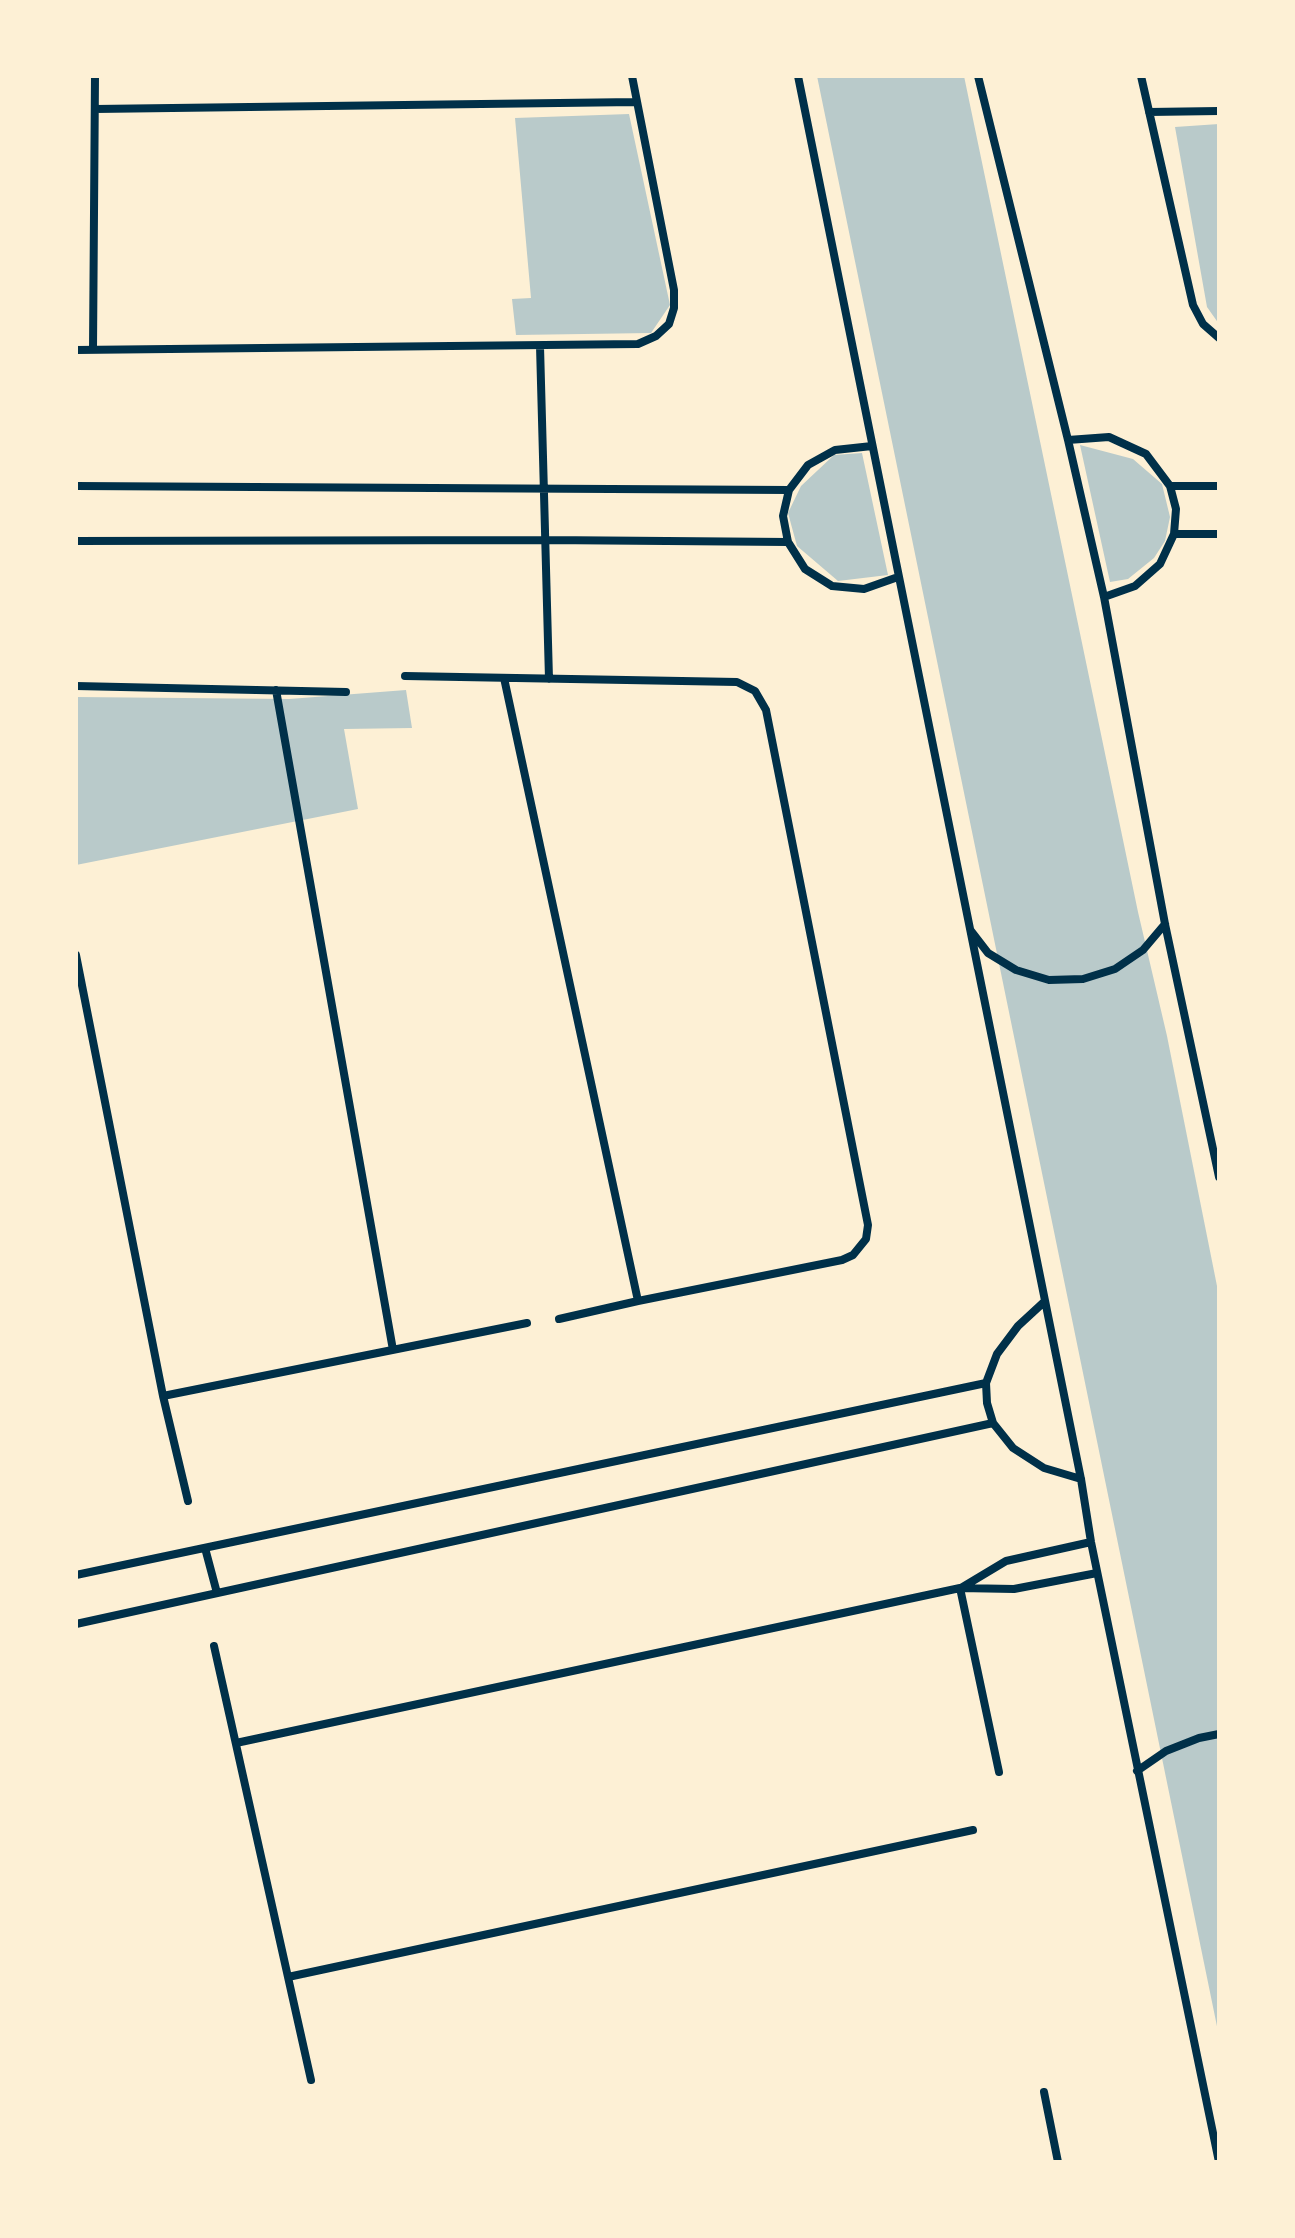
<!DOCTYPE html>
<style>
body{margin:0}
#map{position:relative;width:1295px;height:2238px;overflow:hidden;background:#fdf0d5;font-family:Poppins,sans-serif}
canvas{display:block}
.frame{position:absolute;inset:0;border:78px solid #fdf0d5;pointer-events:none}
</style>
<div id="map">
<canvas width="1295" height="2238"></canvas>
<div class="frame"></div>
</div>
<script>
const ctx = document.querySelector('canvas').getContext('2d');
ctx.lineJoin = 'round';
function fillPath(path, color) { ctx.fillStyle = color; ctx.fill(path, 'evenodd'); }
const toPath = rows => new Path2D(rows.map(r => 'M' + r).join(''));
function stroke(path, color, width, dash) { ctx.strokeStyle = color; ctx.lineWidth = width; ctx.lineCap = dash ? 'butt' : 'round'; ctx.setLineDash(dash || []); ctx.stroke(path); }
const green = toPath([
 [817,76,964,76,1138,912,1167,1036,1219,1296,1219,2036],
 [629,114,670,305,651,333,516,335,512,299,531,298,515,118],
 [1219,124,1219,324,1207,307,1175,127],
 [1080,445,1133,459,1162,484,1170,517,1165,541,1154,558,1128,579,1110,582],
 [862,453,888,575,838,581,797,546,788,513,801,486,834,455],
 [406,690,412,728,344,729,358,809,76,865,76,697,289,699]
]);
const minor = toPath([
 [798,76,1081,1479,1091,1542,1219,2162],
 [978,76,1068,440,1104,597,1165,924,1219,1177],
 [1141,76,1193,305,1203,324,1219,338],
 [95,109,636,102],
 [1149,112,1219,111],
 [540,346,549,679],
 [93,349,95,76],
 [76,350,638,344,656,336,669,324,674,308,674,290,632,76],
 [1068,440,1109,437,1146,454,1170,486,1176,509,1174,534,1160,564,1135,586,1104,597],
 [872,446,835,450,808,465,789,490,783,516,788,542,805,569,832,586,864,589,898,577],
 [76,486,789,490],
 [1170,486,1219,486],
 [1174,534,1219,534],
 [76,541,545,540,788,542],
 [405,676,737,682,755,691,766,710,868,1225,866,1239,853,1255,842,1260,638,1301,559,1319],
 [504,678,638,1301],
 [76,686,346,692],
 [276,690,393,1350],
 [971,931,988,953,1016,970,1049,980,1083,979,1115,969,1143,950,1165,924],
 [76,955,163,1396,188,1501],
 [1044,1302,1018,1326,997,1354,986,1383,987,1403,993,1423,1013,1448,1044,1468,1081,1479],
 [163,1396,527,1323],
 [205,1548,217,1593],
 [76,1575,986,1383],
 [960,1588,999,1772],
 [961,1588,1006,1561,1091,1542],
 [76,1624,993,1423],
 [214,1646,311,2080],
 [236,1743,960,1588,1014,1589,1097,1573],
 [1137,1771,1166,1751,1199,1738,1219,1734],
 [288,1977,973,1830],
 [1044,2092,1058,2162]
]);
fillPath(green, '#b9caca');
stroke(minor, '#003049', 8);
</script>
